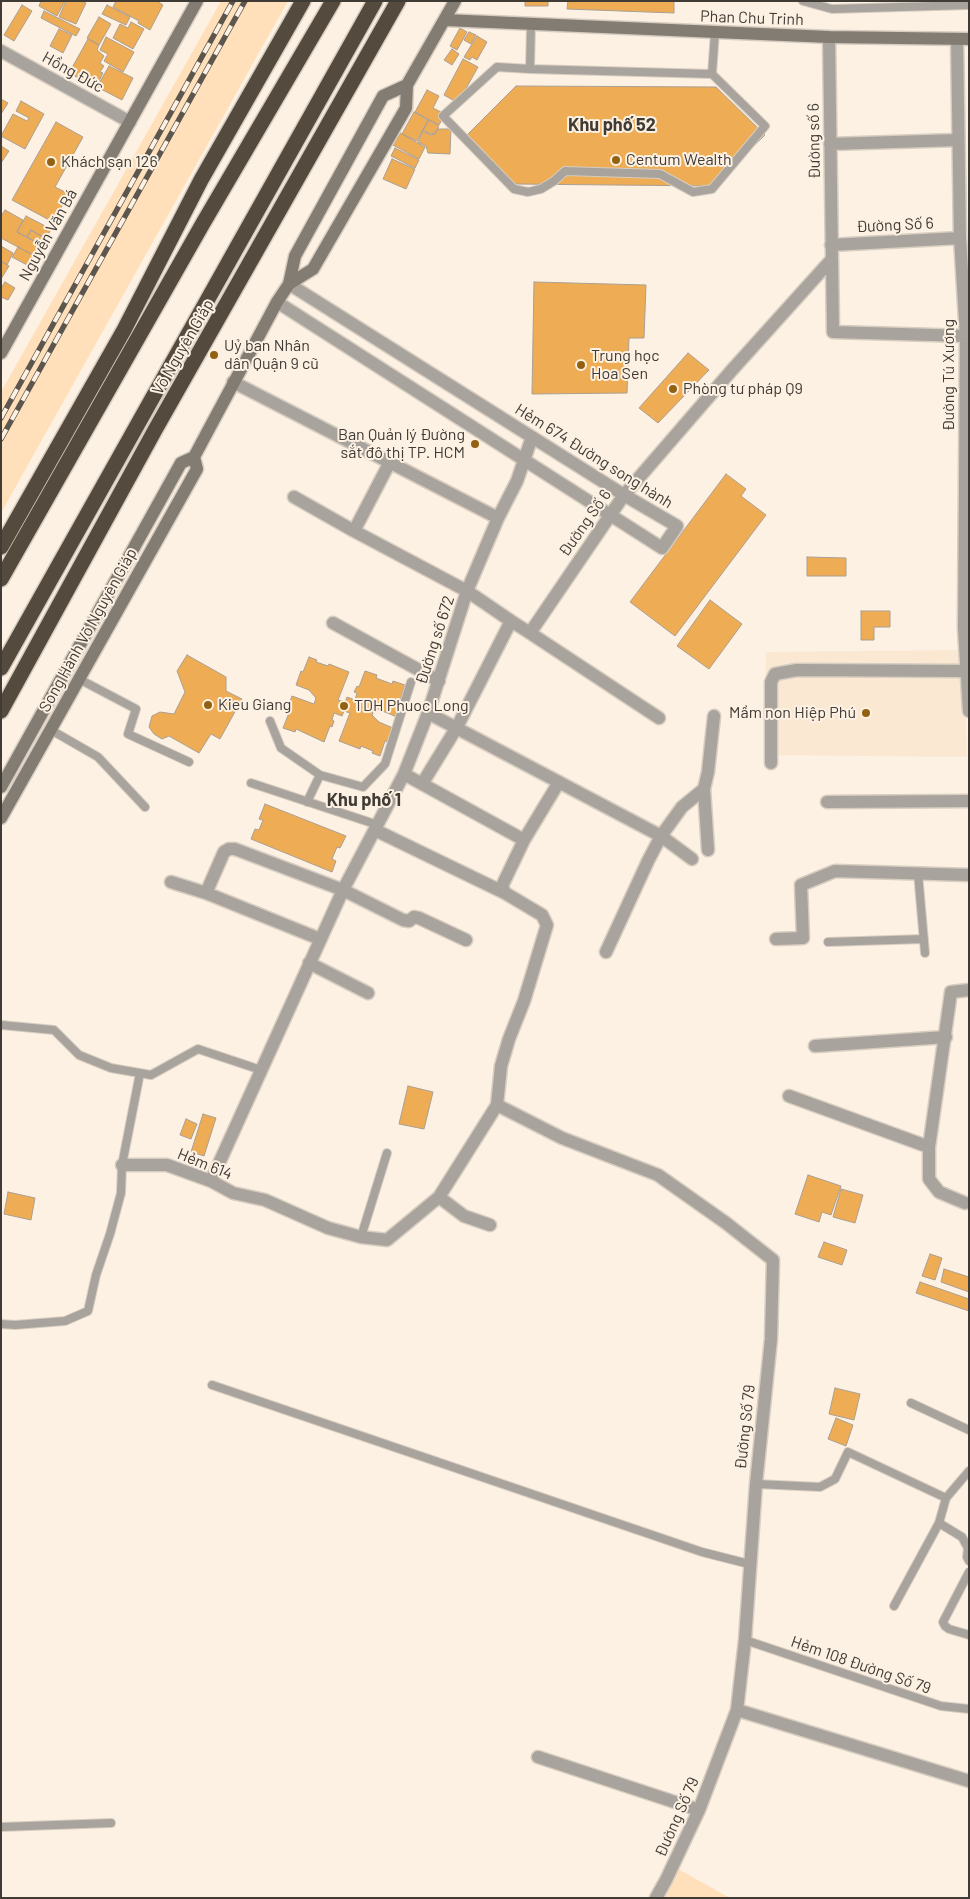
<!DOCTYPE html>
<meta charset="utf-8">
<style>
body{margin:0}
#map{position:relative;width:970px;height:1899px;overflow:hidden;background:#fdf1e3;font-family:Barlow,sans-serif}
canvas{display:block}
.frame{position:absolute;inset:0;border:2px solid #403b35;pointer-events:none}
</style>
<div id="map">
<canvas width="970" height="1899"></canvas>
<div class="frame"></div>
</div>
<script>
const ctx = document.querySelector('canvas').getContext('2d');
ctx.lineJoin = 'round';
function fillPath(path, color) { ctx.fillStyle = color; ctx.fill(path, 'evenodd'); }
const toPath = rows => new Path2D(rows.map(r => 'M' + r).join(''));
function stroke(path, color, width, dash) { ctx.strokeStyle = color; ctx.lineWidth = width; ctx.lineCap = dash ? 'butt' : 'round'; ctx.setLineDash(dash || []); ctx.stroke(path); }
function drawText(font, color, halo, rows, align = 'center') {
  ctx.font = font + ' Barlow,sans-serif'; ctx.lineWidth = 4; ctx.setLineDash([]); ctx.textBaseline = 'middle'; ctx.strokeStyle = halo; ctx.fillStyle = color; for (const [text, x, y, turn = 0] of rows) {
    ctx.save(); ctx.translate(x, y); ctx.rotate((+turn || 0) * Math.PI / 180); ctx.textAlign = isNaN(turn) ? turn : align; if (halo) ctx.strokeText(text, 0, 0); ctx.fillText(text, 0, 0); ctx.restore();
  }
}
const built = toPath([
 [964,650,967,757,764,755,766,652]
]);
const green = toPath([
 [221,1,288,1,1,513,1,392],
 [678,1869,730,1898,662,1898]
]);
const building = toPath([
 [41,1,65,1,57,16,39,6,41,1],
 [66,1,82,1,86,3,76,24,59,17,66,1],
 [116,1,157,1,163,5,150,30,138,23,139,21,113,7,116,1],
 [525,1,548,1,548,6,525,6,525,1],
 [568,1,674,1,674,13,567,9,568,1],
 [22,5,32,11,14,41,4,35,22,5],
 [107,5,130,17,126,25,102,14,107,5],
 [44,11,80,29,76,36,41,18,44,11],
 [99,17,111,24,99,45,87,38,99,17],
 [131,22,144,29,133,49,113,38,120,24,128,28,131,22],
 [460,28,467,32,457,50,450,46,460,28],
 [59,29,72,35,63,53,50,46,59,29],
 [469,32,476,35,471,44,464,40,469,32],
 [477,36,487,42,477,60,472,57,470,60,464,57,477,36],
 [106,37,134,52,123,72,104,61,108,54,100,50,106,37],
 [88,39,99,45,97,50,104,56,100,63,104,66,100,72,103,73,96,87,69,73,88,39],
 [452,49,459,54,452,65,444,60,452,49],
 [463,59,478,67,458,103,444,95,463,59],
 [109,66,133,78,122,100,97,87,109,66],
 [516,86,716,87,765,135,714,186,515,184,467,135,516,86],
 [427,90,439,96,433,108,445,114,439,125,415,112,427,90],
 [1,99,8,103,1,114,1,99],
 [21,101,44,114,25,149,1,136,13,114,27,121,29,118,16,111,21,101],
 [414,112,428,120,417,141,402,134,414,112],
 [429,120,439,126,435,133,430,134,423,130,429,120],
 [56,122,83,137,55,187,69,194,53,222,12,200,56,122],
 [438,129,451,129,450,154,428,153,426,146,418,142,423,131,430,135,435,134,438,129],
 [400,133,425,147,419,159,393,145,400,133],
 [1,146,9,151,1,163,1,146],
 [395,148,419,160,415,168,391,156,395,148],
 [392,159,415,169,406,189,383,179,392,159],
 [5,210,23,220,17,232,39,244,33,255,1,238,1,216,5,210],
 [26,216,51,229,46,239,31,230,27,237,17,232,26,216],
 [31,230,43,237,39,244,27,237,31,230],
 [1,246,13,253,7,265,1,261,1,246],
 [18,247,33,255,27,265,12,257,18,247],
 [1,261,9,266,1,279,1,261],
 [5,282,15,288,8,300,1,297,1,288,5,282],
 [534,282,646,285,644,338,629,338,627,393,532,394,534,282],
 [688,353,709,370,658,423,639,408,688,353],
 [726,474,746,489,741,496,766,515,675,636,630,602,726,474],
 [807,557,846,558,846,576,807,576,807,557],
 [710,600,742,624,709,669,677,646,710,600],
 [861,611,890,611,890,627,874,627,874,640,861,640,861,611],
 [187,655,226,677,226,691,242,699,220,739,211,734,199,753,169,736,162,739,154,734,149,727,152,716,160,712,174,714,185,692,177,671,187,655],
 [309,657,317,660,316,662,328,666,329,664,349,672,338,700,345,702,347,697,355,700,357,693,354,692,357,686,359,687,365,671,377,675,376,678,392,684,393,681,405,685,400,700,403,701,397,717,375,708,372,715,379,722,393,728,388,742,385,741,380,756,372,753,373,751,361,746,360,749,339,741,350,713,344,711,342,716,334,713,332,720,334,721,332,727,330,726,324,742,296,729,295,732,283,728,289,713,286,712,292,696,314,704,316,698,309,690,296,685,301,671,303,672,309,657],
 [265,804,346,836,340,848,337,847,332,859,336,861,332,872,251,839,255,829,259,830,263,820,259,819,265,804],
 [408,1086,433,1092,424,1129,399,1124,408,1086],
 [203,1114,216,1118,204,1156,191,1152,203,1114],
 [186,1119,197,1124,191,1139,180,1135,186,1119],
 [808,1175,841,1186,831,1215,822,1212,819,1222,795,1214,808,1175],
 [841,1189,863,1195,855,1223,833,1217,841,1189],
 [8,1192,35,1198,31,1220,4,1214,8,1192],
 [824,1242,847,1250,842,1265,818,1257,824,1242],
 [930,1254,942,1258,935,1280,922,1276,930,1254],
 [944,1269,969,1277,969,1292,941,1282,944,1269],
 [920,1282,969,1299,969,1311,916,1293,920,1282],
 [835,1388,860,1394,854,1420,829,1414,835,1388],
 [836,1418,853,1425,846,1446,828,1439,836,1418]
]);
const lane = toPath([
 [803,1,832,9,969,5],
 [531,25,530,69,712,74,715,32],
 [530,69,497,67,443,116,514,189,528,192,541,189,554,181,565,171,660,174,693,192,712,189,765,126,712,74],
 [79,679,136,709,128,734,189,762],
 [270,721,281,748,320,775,307,802],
 [51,730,98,757,145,807],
 [320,775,363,787,385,764,411,682],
 [251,783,378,825],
 [918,873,925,953],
 [828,942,924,939],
 [1,1025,54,1030,79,1055,111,1068,151,1075,198,1049,261,1070],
 [361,1237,387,1153],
 [1,1324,15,1325,65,1321,88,1311,96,1275,110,1234,121,1193,122,1165,140,1073],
 [212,1385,702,1552,749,1564],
 [911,1403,969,1430],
 [756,1484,820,1487,835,1479,848,1452,946,1498,969,1471],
 [939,1523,962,1537,968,1548,967,1557,969,1561],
 [969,1572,943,1622,945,1626,949,1629,969,1635],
 [894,1606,939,1523,946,1498],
 [745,1640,941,1706,969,1709],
 [1,1827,111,1823]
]);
const street = toPath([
 [829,37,833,332,966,336],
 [957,39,960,238,966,336,964,628,969,711],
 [1,51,130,122],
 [830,144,958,140],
 [831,245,960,238],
 [277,302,662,548,677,526,624,495,289,284],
 [233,382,498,518],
 [390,462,354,531,467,591,511,621],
 [294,497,354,531],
 [333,623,439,681],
 [530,633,659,718],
 [428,713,661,836,692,859],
 [771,763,771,682,775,674,797,670,965,671],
 [404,774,524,840],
 [422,784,457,727,511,621,530,633,624,495,732,370,832,259],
 [704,789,708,850],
 [827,802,969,801],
 [375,830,505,893],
 [171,882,206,893,320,939],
 [206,893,224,852,229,849,235,849,343,890,403,920,409,921,414,917,419,918,466,940],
 [776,939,803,938,801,885,835,871,969,875],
 [606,952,648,861,661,836,682,807,704,789,708,772,714,716],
 [309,963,368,993],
 [815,1046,946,1037],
 [789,1096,929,1147],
 [497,1105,562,1138,658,1175,726,1223,773,1260,771,1339,756,1484,745,1640,737,1710,699,1810,666,1880,656,1898],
 [122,1165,167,1165,211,1181,233,1193,265,1200,328,1228,361,1237,387,1240,439,1197,497,1105,501,1066,509,1039,524,1001,547,925,542,915,505,893,502,886,524,840,559,782],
 [211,1181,343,890,404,774,428,713,467,591,498,518,517,481,532,437],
 [439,1197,464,1216,490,1225],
 [965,1203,939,1192,929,1179,929,1147,951,992,969,990],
 [737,1710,969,1781],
 [538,1757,699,1810]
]);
const secondary = toPath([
 [445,20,829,37,969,39],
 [289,284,313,269,406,108,407,85,455,1],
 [1,353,197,1],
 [1,787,181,463,194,457,277,302,289,284,295,256,383,96,407,85],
 [1,818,197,469,194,457]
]);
const highway = toPath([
 [1,547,124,330,201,180,303,1],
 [1,579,202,225,333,1],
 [1,668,375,1],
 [1,711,155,430,398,1]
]);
const rail = toPath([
 [1,418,233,1],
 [1,439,245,1]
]);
const markers = [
 [616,160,5,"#936112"],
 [51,162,5,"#936112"],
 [214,355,5,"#936112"],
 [581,365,5,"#936112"],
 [673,389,5,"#936112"],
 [475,444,5,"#936112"],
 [208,705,5,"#936112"],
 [344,706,5,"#936112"],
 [866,713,5,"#936112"]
];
const streetNames = [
 ["Phan Chu Trinh",752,18,2],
 ["Hồng Đức",73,72,29],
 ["Đường số 6",814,141,-91],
 ["Đường Số 6",895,225,-3],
 ["Nguyễn Văn Bá",48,235,-61],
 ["Võ Nguyên Giáp",183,347,-60],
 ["Đường Tú Xương",949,375,-90],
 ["Hẻm 674 Đường song hành",594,456,32],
 ["Đường Số 6",585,523,-55],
 ["Song Hành Võ Nguyên Giáp",88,630,-61],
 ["Đường số 672",435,640,-72],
 ["Hẻm 614",205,1164,22],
 ["Đường Số 79",745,1427,-84],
 ["Hẻm 108 Đường Số 79",861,1665,19],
 ["Đường Số 79",677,1817,-66]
];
const poiNames = [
 ["Centum Wealth",626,160],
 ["Khách sạn 126",61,162],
 ["Uỷ ban Nhân",224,346],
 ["dân Quận 9 cũ",224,364],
 ["Trung học",591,356],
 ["Hoa Sen",591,374],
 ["Phòng tư pháp Q9",683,389],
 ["Ban Quản lý Đường",465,435,"right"],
 ["sắt đô thị TP. HCM",465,453,"right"],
 ["Kieu Giang",218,705],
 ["TDH Phuoc Long",354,706],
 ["Mầm non Hiệp Phú",856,713,"right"]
];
const neighbourhoodNames = [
 ["Khu phố 52",612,125],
 ["Khu phố 1",364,800]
];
fillPath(built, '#fae8d3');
fillPath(green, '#ffe0ba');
fillPath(building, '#eeac54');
stroke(building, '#ab9f92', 1);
stroke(lane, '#d7cdc0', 10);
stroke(street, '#d7cdc0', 15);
stroke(secondary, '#d7cdc0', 15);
stroke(highway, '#d7cdc0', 18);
stroke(lane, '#a8a39c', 8);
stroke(street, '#a8a39c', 12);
stroke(secondary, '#837c73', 12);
stroke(highway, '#544a3e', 15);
stroke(rail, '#5c564e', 5.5);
stroke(rail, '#fdf1e3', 4, [11]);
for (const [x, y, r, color] of markers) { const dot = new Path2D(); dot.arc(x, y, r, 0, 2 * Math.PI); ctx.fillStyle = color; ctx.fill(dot); stroke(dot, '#fdf1e3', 2); }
drawText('16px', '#403b35', '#fdf1e3', streetNames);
drawText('16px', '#403b35', '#fdf1e3', poiNames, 'left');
drawText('bold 18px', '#403b35', '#fdf1e3', neighbourhoodNames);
</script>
